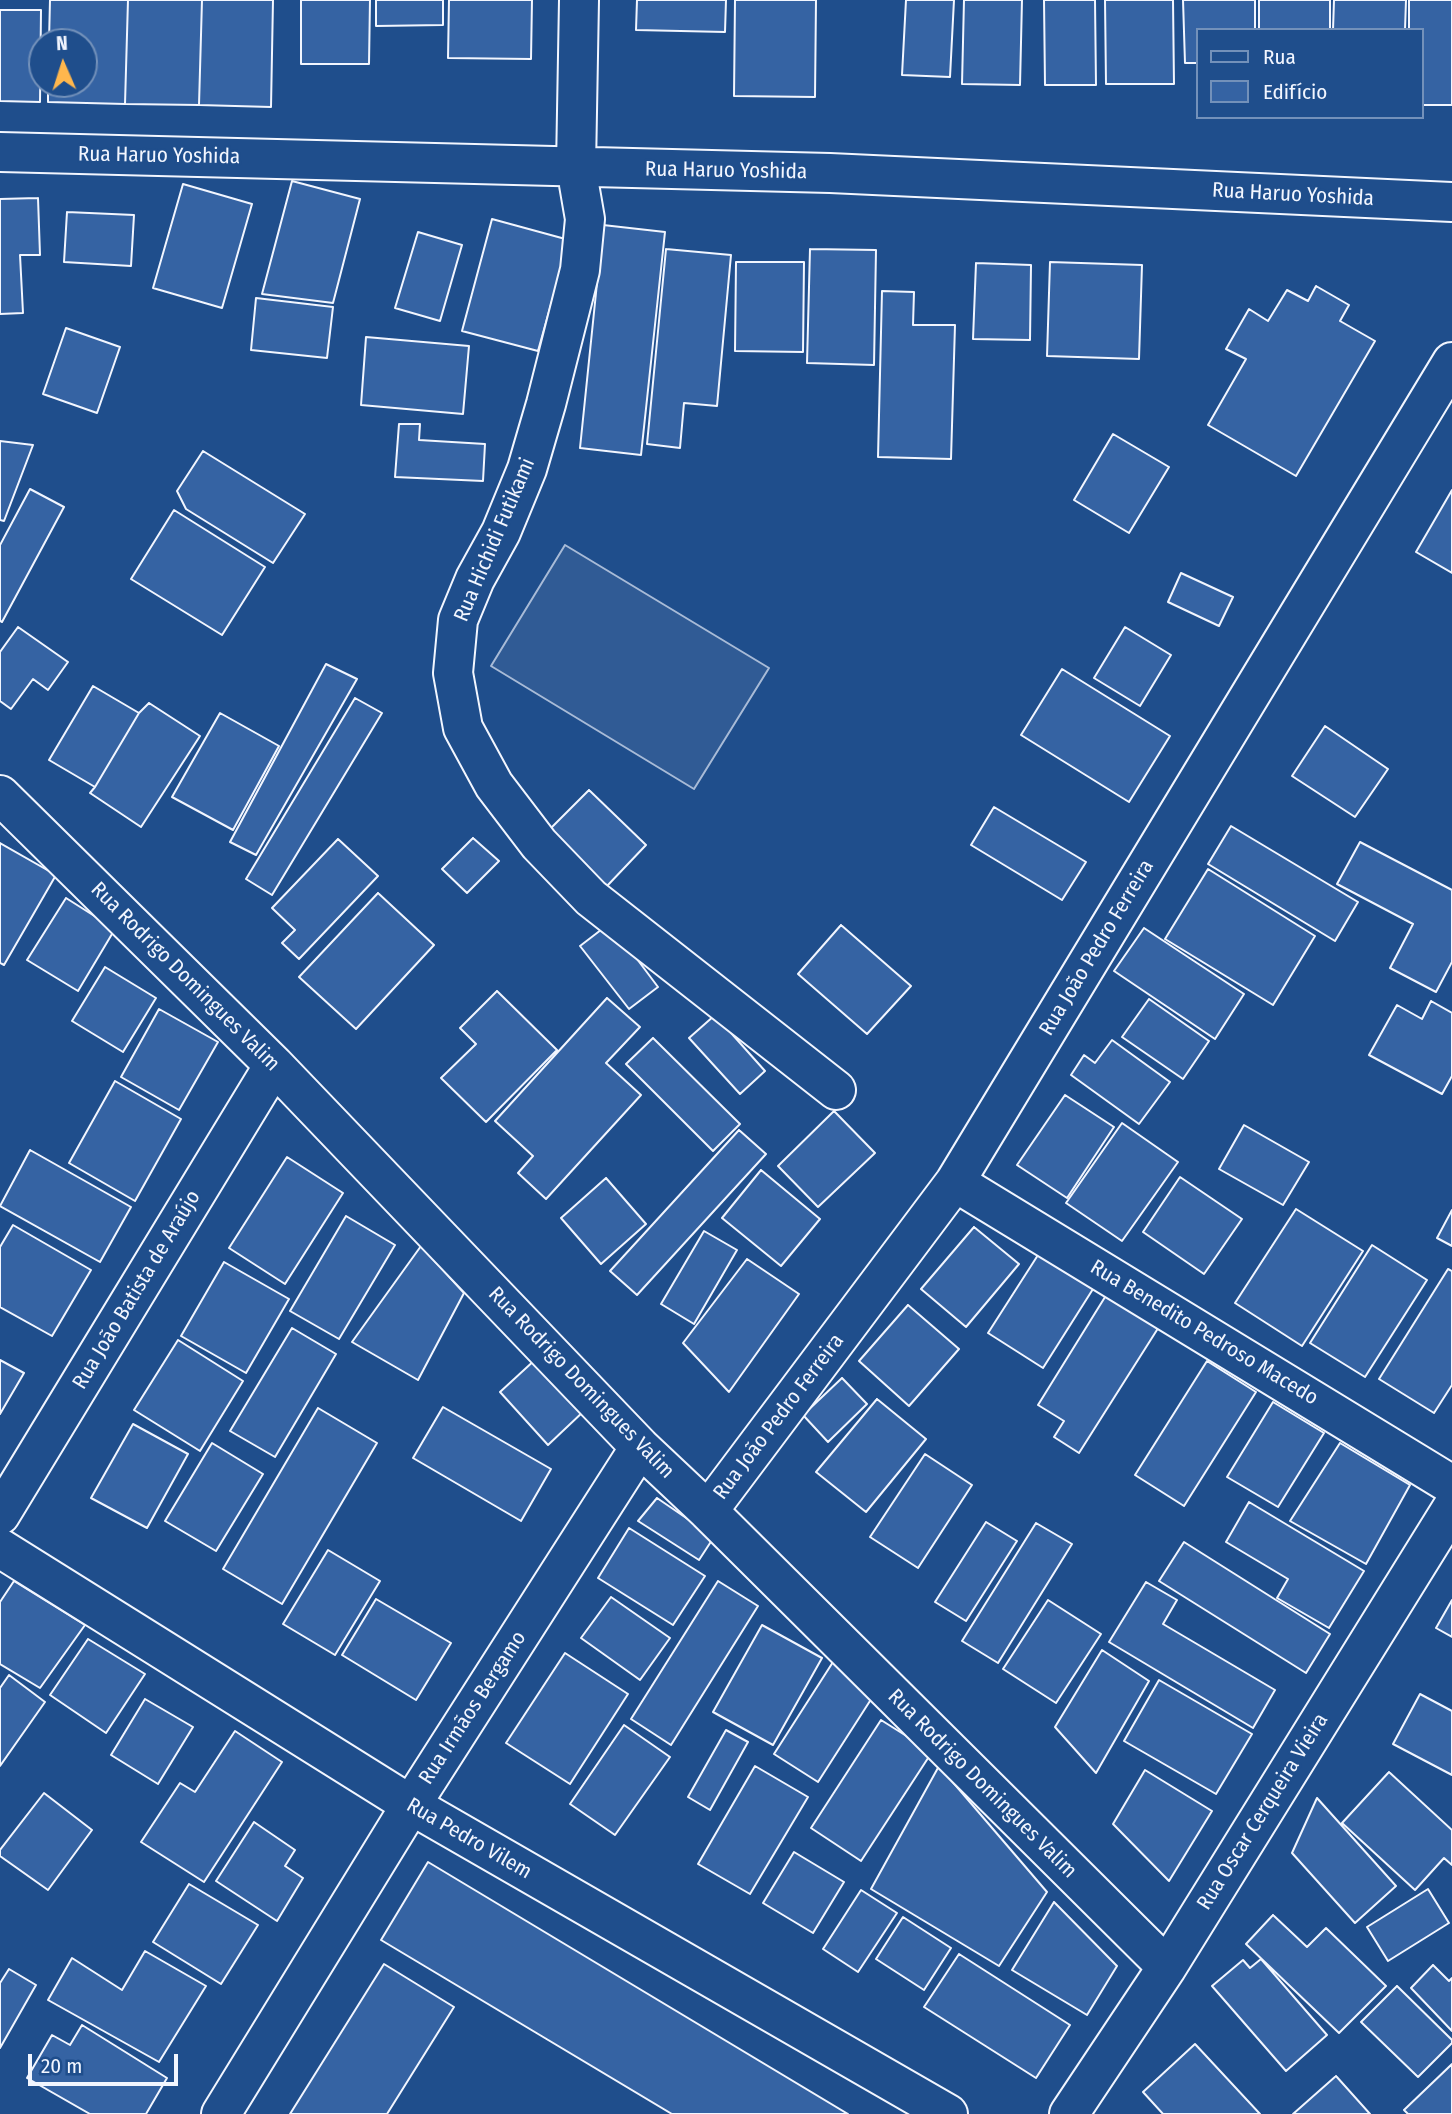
<!DOCTYPE html>
<meta charset="utf-8">
<style>
body{margin:0}
#map{position:relative;width:1452px;height:2114px;overflow:hidden;background:#1f4e8c;font-family:"Fira Sans Condensed",sans-serif}
canvas{display:block}
.legend{position:absolute;left:1196px;top:28px;width:228px;height:91px;box-sizing:border-box;background:#1f4e8c;border:2px solid #7391ba;margin:0;padding:9px 12px;list-style:none;font-size:21px;color:#f2f6ff}
.legend li{display:flex;align-items:center;gap:14px;height:35px}
.legend b{width:35px;border:2px solid #7391ba}
.north{position:absolute;left:28px;top:28px;width:70px;height:70px;box-sizing:border-box;background:#1f4e8c;border:2px solid #7391ba;border-radius:50%;rotate:357deg;font-size:19px;font-weight:700;line-height:28px;text-align:center;color:#f2f6ff}
.north::after{content:'';display:block;margin:auto;width:24px;height:32px;background:#ffb74d;clip-path:polygon(50% 0,100% 100%,50% 72%,0 100%)}
.scale{position:absolute;left:28px;top:2054px;width:150px;height:32px;box-sizing:border-box;border:4px solid #f2f6ff;border-top:0;padding-left:9px;font-size:21px;line-height:24px;white-space:nowrap;color:#f2f6ff;-webkit-text-stroke:5px #1f4e8c;paint-order:stroke}
</style>
<div id="map">
<canvas width="1452" height="2114"></canvas>
<ul class="legend">
<li><b style="height:9px;background:#1f4e8c"></b>Rua</li>
<li><b style="height:19px;background:#3563a3"></b>Edifício</li>
</ul>
<div class="north">N</div>
<div class="scale">20 m</div>
</div>
<script>
const ctx = document.querySelector('canvas').getContext('2d');
ctx.lineJoin = 'round';
function fillPath(path, color) { ctx.fillStyle = color; ctx.fill(path, 'evenodd'); }
const toPath = rows => new Path2D(rows.map(r => 'M' + r).join(''));
function stroke(path, color, width, dash) { ctx.strokeStyle = color; ctx.lineWidth = width; ctx.lineCap = dash ? 'butt' : 'round'; ctx.setLineDash(dash || []); ctx.stroke(path); }
function drawText(font, color, halo, rows, align = 'center') {
  ctx.font = font + ' "Fira Sans Condensed",sans-serif'; ctx.lineWidth = 5; ctx.setLineDash([]); ctx.textBaseline = 'middle'; ctx.strokeStyle = halo; ctx.fillStyle = color; for (const [text, x, y, turn = 0] of rows) {
    ctx.save(); ctx.translate(x, y); ctx.rotate((+turn || 0) * Math.PI / 180); ctx.textAlign = isNaN(turn) ? turn : align; if (halo) ctx.strokeText(text, 0, 0); ctx.fillText(text, 0, 0); ctx.restore();
  }
}
const built = toPath([
 [565,545,769,668,694,789,491,666,565,545]
]);
const building = toPath([
 [50,0,128,0,125,104,48,102,48,84,84,84,84,42,49,42,50,0],
 [128,0,202,0,199,105,125,104,128,0],
 [202,0,273,0,271,107,199,105,202,0],
 [301,0,370,0,369,64,301,64,301,0],
 [376,0,443,0,443,25,376,26,376,0],
 [449,0,532,0,531,59,448,58,449,0],
 [637,0,726,0,725,32,636,30,637,0],
 [735,0,816,0,815,97,734,96,735,0],
 [906,0,954,0,950,77,902,75,906,0],
 [964,0,1022,0,1020,85,962,84,964,0],
 [1044,0,1095,0,1096,85,1045,85,1044,0],
 [1105,0,1173,0,1174,84,1106,84,1105,0],
 [1183,0,1255,0,1255,30,1198,30,1198,63,1185,63,1183,0],
 [1259,0,1330,0,1330,30,1259,30,1259,0],
 [1334,0,1406,0,1405,30,1333,30,1334,0],
 [1409,0,1452,0,1452,105,1422,105,1422,30,1409,30,1409,0],
 [0,10,41,10,40,102,0,101,0,10],
 [292,181,360,199,333,303,262,294,292,181],
 [183,184,252,204,222,308,153,288,183,184],
 [38,198,40,255,20,255,23,313,0,314,0,199,38,198],
 [67,212,134,215,131,266,64,262,67,212],
 [492,219,569,240,538,351,462,331,492,219],
 [603,225,665,232,641,455,580,448,603,225],
 [418,232,462,245,440,321,395,308,418,232],
 [666,249,731,255,717,406,684,403,680,448,647,444,666,249],
 [810,249,876,250,874,365,807,363,810,249],
 [736,262,804,262,803,352,735,351,736,262],
 [1050,262,1142,265,1139,359,1047,356,1050,262],
 [976,263,1031,265,1030,340,973,339,976,263],
 [1316,286,1349,305,1340,321,1375,341,1296,476,1208,425,1246,359,1226,349,1249,309,1268,321,1287,290,1308,301,1316,286],
 [882,291,914,292,913,325,955,325,951,459,878,457,882,291],
 [256,298,333,307,327,358,251,350,256,298],
 [66,328,120,347,97,413,43,394,66,328],
 [366,337,469,346,463,414,361,405,366,337],
 [399,424,420,424,419,440,485,444,483,481,395,477,399,424],
 [1113,434,1169,467,1129,533,1074,500,1113,434],
 [0,441,33,445,4,521,0,520,0,441],
 [203,451,305,514,273,563,186,509,177,491,203,451],
 [30,489,64,507,2,622,0,621,0,545,30,489],
 [1452,490,1452,573,1416,552,1452,490],
 [174,510,265,567,222,635,131,579,174,510],
 [1181,573,1233,597,1219,626,1168,602,1181,573],
 [18,627,68,662,48,690,33,679,11,709,0,701,0,652,18,627],
 [1125,627,1171,655,1140,706,1094,678,1125,627],
 [326,664,357,679,256,855,230,842,326,664],
 [1062,669,1170,736,1129,802,1021,735,1062,669],
 [93,686,139,713,95,787,49,760,93,686],
 [355,698,382,713,272,895,246,879,355,698],
 [149,703,200,736,141,827,90,793,95,787,139,713,149,703],
 [220,713,279,746,233,830,172,797,220,713],
 [1325,726,1388,769,1355,817,1292,776,1325,726],
 [589,790,646,845,607,886,549,830,589,790],
 [994,807,1086,862,1062,900,971,845,994,807],
 [1231,826,1358,902,1335,941,1208,864,1231,826],
 [473,838,499,861,467,893,442,869,473,838],
 [338,839,378,876,299,959,282,943,295,930,272,908,338,839],
 [1360,842,1452,890,1452,962,1436,992,1390,968,1413,924,1337,884,1360,842],
 [0,843,56,875,4,965,0,963,0,843],
 [1208,869,1315,936,1273,1005,1165,939,1208,869],
 [378,893,434,945,356,1029,299,977,378,893],
 [66,898,115,929,78,991,27,960,66,898],
 [610,923,658,987,629,1009,580,946,610,923],
 [841,925,911,986,867,1034,798,974,841,925],
 [1144,928,1244,994,1215,1039,1114,971,1144,928],
 [105,967,156,998,123,1052,72,1021,105,967],
 [497,991,557,1050,486,1122,441,1078,476,1044,460,1028,497,991],
 [607,998,640,1027,606,1063,641,1095,546,1199,518,1173,533,1156,495,1121,607,998],
 [1149,999,1209,1041,1183,1079,1122,1037,1149,999],
 [1431,1001,1452,1013,1452,1076,1442,1094,1369,1055,1397,1005,1422,1019,1431,1001],
 [159,1009,218,1042,179,1110,121,1077,159,1009],
 [715,1015,765,1071,740,1094,689,1038,715,1015],
 [653,1038,740,1124,713,1151,626,1064,653,1038],
 [1112,1040,1170,1082,1139,1124,1071,1075,1084,1055,1095,1063,1112,1040],
 [115,1081,181,1119,135,1201,69,1163,115,1081],
 [1065,1095,1114,1127,1067,1198,1017,1165,1065,1095],
 [834,1111,875,1153,818,1207,778,1166,834,1111],
 [1122,1123,1178,1162,1122,1241,1066,1203,1122,1123],
 [1244,1125,1309,1162,1283,1205,1219,1169,1244,1125],
 [739,1130,766,1154,637,1295,610,1271,739,1130],
 [30,1150,131,1207,100,1262,0,1206,30,1150],
 [287,1157,343,1193,285,1284,229,1248,287,1157],
 [761,1170,820,1219,781,1266,722,1218,761,1170],
 [1180,1177,1242,1219,1204,1274,1143,1232,1180,1177],
 [606,1178,646,1224,601,1264,561,1218,606,1178],
 [1296,1209,1363,1251,1302,1346,1235,1303,1296,1209],
 [1452,1210,1452,1246,1437,1238,1452,1210],
 [346,1216,395,1245,339,1339,290,1311,346,1216],
 [13,1225,91,1270,52,1336,0,1307,0,1247,13,1225],
 [974,1227,1019,1264,966,1327,921,1289,974,1227],
 [704,1231,737,1250,694,1324,661,1304,704,1231],
 [1372,1245,1427,1280,1365,1377,1310,1343,1372,1245],
 [421,1246,464,1293,418,1380,352,1342,421,1246],
 [1038,1255,1093,1289,1043,1368,988,1333,1038,1255],
 [747,1259,799,1294,729,1392,683,1343,747,1259],
 [224,1262,289,1299,246,1373,181,1336,224,1262],
 [1448,1269,1452,1271,1452,1385,1434,1413,1379,1379,1448,1269],
 [1110,1289,1162,1322,1079,1453,1054,1437,1064,1421,1038,1405,1110,1289],
 [908,1305,959,1349,909,1406,859,1361,908,1305],
 [292,1328,336,1354,275,1457,230,1431,292,1328],
 [178,1340,243,1381,200,1451,134,1410,178,1340],
 [537,1358,585,1410,548,1445,500,1392,537,1358],
 [0,1360,24,1373,0,1414,0,1360],
 [1207,1361,1256,1392,1184,1506,1135,1475,1207,1361],
 [842,1378,867,1404,828,1442,803,1415,842,1378],
 [877,1399,926,1439,866,1512,816,1472,877,1399],
 [1273,1402,1324,1433,1278,1507,1227,1477,1273,1402],
 [443,1407,551,1469,521,1521,413,1458,443,1407],
 [318,1408,377,1443,282,1604,223,1569,318,1408],
 [133,1424,188,1454,147,1528,91,1498,133,1424],
 [212,1443,263,1474,216,1551,165,1521,212,1443],
 [1340,1443,1410,1485,1366,1564,1290,1521,1340,1443],
 [925,1454,972,1485,918,1568,870,1537,925,1454],
 [657,1498,714,1537,699,1560,638,1521,657,1498],
 [1249,1502,1364,1571,1329,1628,1277,1598,1288,1579,1226,1542,1249,1502],
 [986,1522,1017,1541,966,1621,935,1602,986,1522],
 [1036,1523,1072,1544,998,1663,962,1641,1036,1523],
 [629,1528,705,1576,673,1625,598,1578,629,1528],
 [1184,1542,1330,1634,1306,1673,1159,1581,1184,1542],
 [328,1550,380,1581,335,1655,283,1624,328,1550],
 [14,1581,85,1625,40,1688,0,1664,0,1602,14,1581],
 [718,1581,758,1606,671,1745,631,1719,718,1581],
 [1146,1582,1177,1600,1163,1624,1275,1690,1253,1728,1109,1642,1146,1582],
 [611,1597,670,1638,640,1680,581,1638,611,1597],
 [376,1599,451,1643,416,1700,342,1655,376,1599],
 [1048,1600,1101,1634,1056,1703,1003,1669,1048,1600],
 [1452,1600,1452,1637,1436,1628,1452,1600],
 [762,1625,822,1658,773,1745,713,1712,762,1625],
 [88,1639,145,1674,106,1733,50,1695,88,1639],
 [1102,1650,1149,1681,1096,1773,1055,1727,1102,1650],
 [565,1653,628,1694,570,1784,506,1743,565,1653],
 [833,1662,877,1690,818,1782,774,1754,833,1662],
 [9,1675,45,1702,0,1766,0,1688,9,1675],
 [1159,1680,1252,1734,1216,1794,1124,1741,1159,1680],
 [1420,1694,1452,1711,1452,1775,1393,1744,1420,1694],
 [145,1699,193,1727,158,1784,111,1755,145,1699],
 [881,1720,932,1752,861,1861,811,1828,881,1720],
 [624,1725,670,1757,615,1835,570,1804,624,1725],
 [726,1730,748,1742,710,1810,688,1797,726,1730],
 [235,1731,282,1762,204,1882,141,1842,180,1783,195,1792,235,1731],
 [755,1766,808,1797,750,1894,698,1864,755,1766],
 [939,1766,1047,1892,999,1966,871,1889,939,1766],
 [1145,1770,1212,1811,1169,1881,1113,1824,1145,1770],
 [1389,1772,1452,1830,1452,1865,1444,1858,1415,1890,1342,1823,1389,1772],
 [44,1793,92,1830,48,1890,0,1856,0,1850,44,1793],
 [1317,1798,1396,1886,1355,1923,1292,1853,1317,1798],
 [254,1822,295,1850,285,1866,303,1878,277,1921,216,1881,254,1822],
 [794,1852,844,1882,813,1933,763,1903,794,1852],
 [428,1862,848,2114,672,2114,381,1940,428,1862],
 [189,1884,258,1925,221,1984,153,1942,189,1884],
 [1428,1889,1449,1923,1388,1961,1367,1927,1428,1889],
 [861,1890,897,1913,858,1972,823,1949,861,1890],
 [1054,1902,1117,1966,1087,2015,1012,1970,1054,1902],
 [1273,1915,1307,1947,1326,1928,1386,1986,1339,2033,1246,1944,1273,1915],
 [903,1917,951,1948,924,1990,876,1959,903,1917],
 [145,1951,206,1986,159,2062,48,2000,72,1958,122,1990,145,1951],
 [959,1954,1070,2025,1036,2078,924,2007,959,1954],
 [1261,1959,1327,2035,1286,2071,1212,1986,1243,1960,1250,1968,1261,1959],
 [384,1964,454,2007,387,2114,290,2114,384,1964],
 [1433,1965,1449,1981,1452,1978,1452,2031,1411,1988,1433,1965],
 [9,1969,36,1985,0,2048,0,1983,9,1969],
 [1397,1986,1452,2040,1452,2043,1418,2077,1361,2022,1397,1986],
 [82,2025,167,2078,146,2114,90,2114,27,2078,52,2035,70,2045,82,2025],
 [1195,2044,1260,2114,1163,2114,1143,2092,1195,2044],
 [1452,2064,1452,2114,1408,2114,1404,2110,1452,2064],
 [1336,2076,1370,2114,1293,2114,1336,2076]
]);
const street = toPath([
 [579,0,576,167,585,219,580,270,546,404,527,469,501,532,475,579,458,620,453,673,463,728,494,785,539,844,591,898,836,1090],
 [0,152,830,173,1452,202],
 [0,795,274,1065,640,1447,708,1511,1167,1967],
 [955,1182,1452,1485],
 [708,1511,955,1182,1452,362],
 [0,1515,274,1065],
 [0,1548,411,1805,948,2114],
 [221,2114,411,1805,640,1447],
 [1069,2114,1167,1967,1452,1508]
]);
const streetNames = [
 ["Rua Haruo Yoshida",159,156,1],
 ["Rua Haruo Yoshida",726,171,1],
 ["Rua Haruo Yoshida",1293,195,3],
 ["Rua Hichidi Futikami",495,540,-67],
 ["Rua João Pedro Ferreira",1097,948,-59],
 ["Rua Rodrigo Domingues Valim",185,977,45],
 ["Rua João Batista de Araújo",137,1290,-59],
 ["Rua Benedito Pedroso Macedo",1204,1333,31],
 ["Rua Rodrigo Domingues Valim",581,1383,46],
 ["Rua João Pedro Ferreira",779,1417,-53],
 ["Rua Irmãos Bergamo",473,1708,-57],
 ["Rua Rodrigo Domingues Valim",982,1784,45],
 ["Rua Oscar Cerqueira Vieira",1263,1812,-58],
 ["Rua Pedro Vilem",469,1839,30]
];
fillPath(built, '#305b95');
stroke(built, '#a8bbd7', 2);
fillPath(building, '#3563a3');
stroke(building, '#f2f6ff', 2);
stroke(street, '#f2f6ff', 42);
stroke(street, '#1f4e8c', 38);
drawText('21px', '#f2f6ff', '#1f4e8c', streetNames);
</script>
